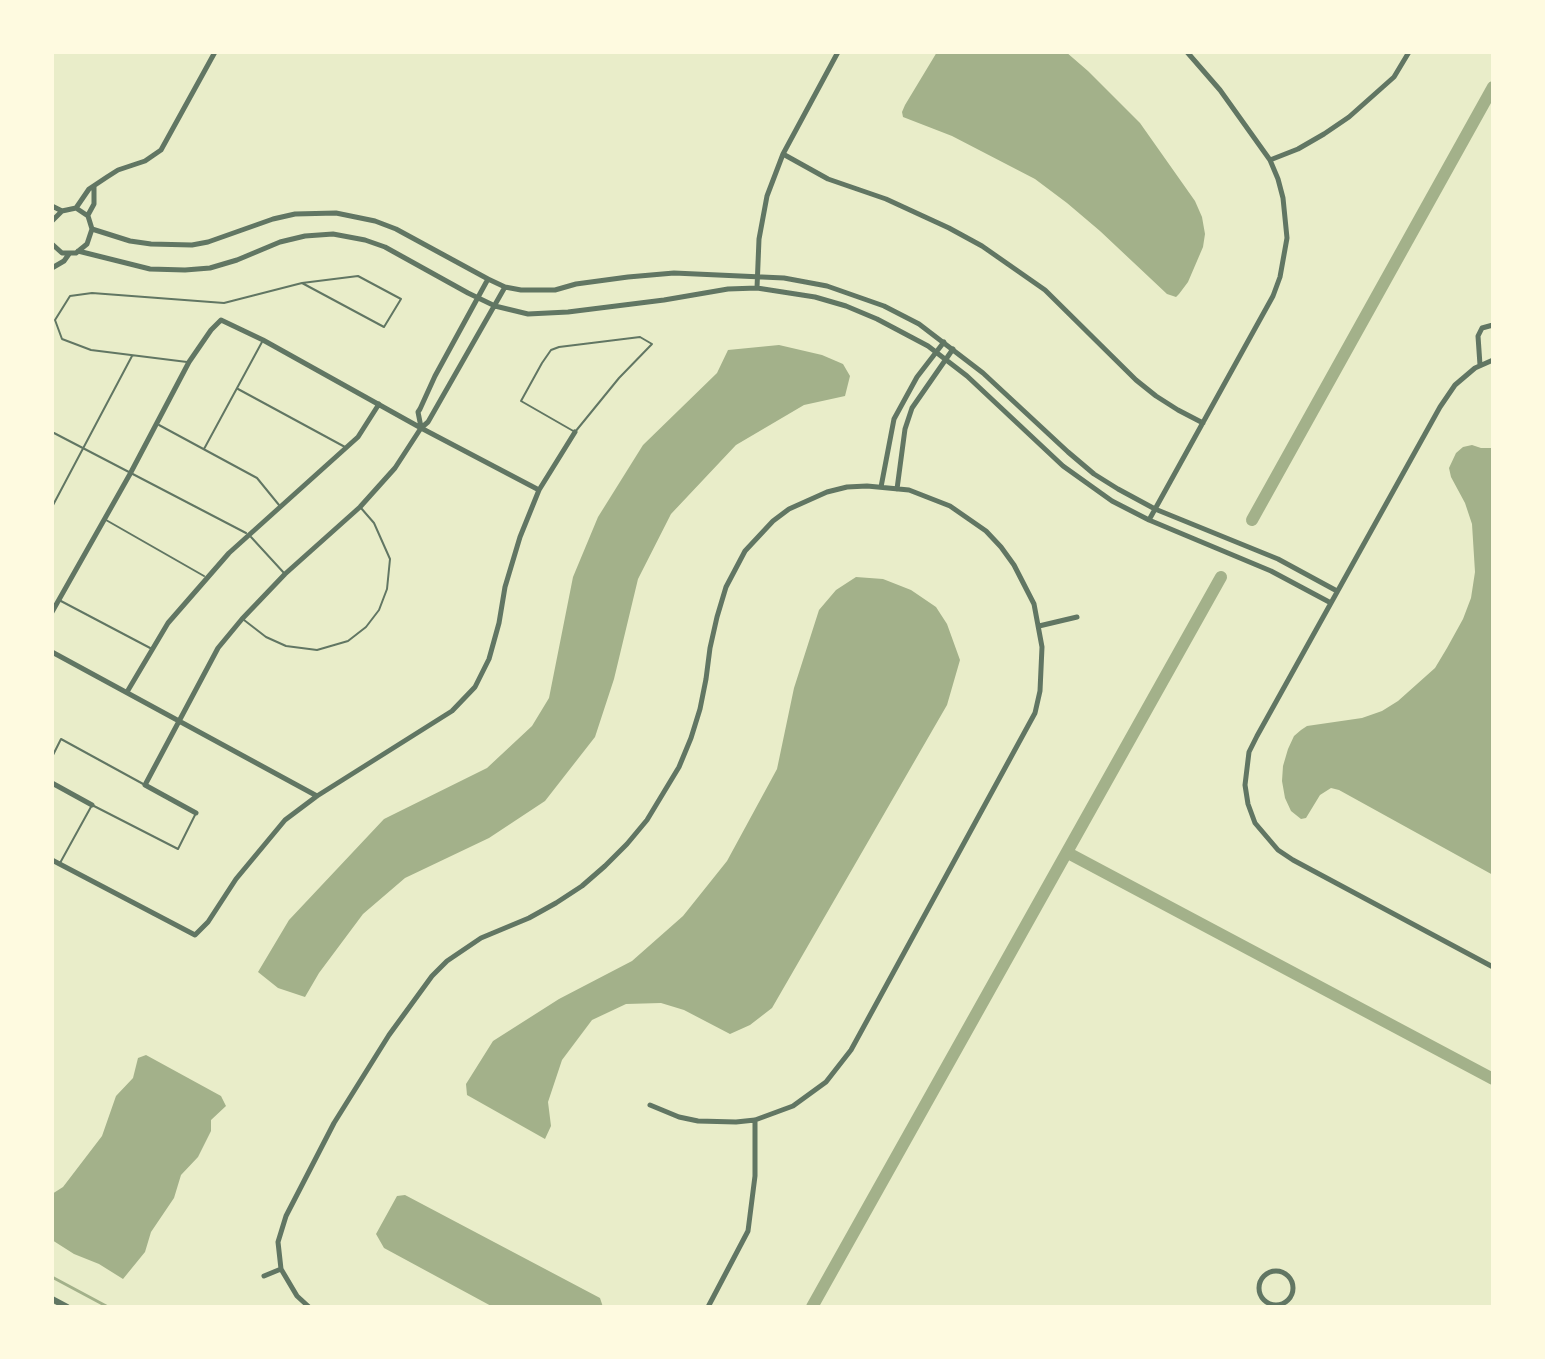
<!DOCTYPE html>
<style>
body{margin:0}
#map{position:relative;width:1545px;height:1359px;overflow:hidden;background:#e9edc9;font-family:"Open Sans",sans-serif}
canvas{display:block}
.frame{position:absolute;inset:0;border:54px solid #fefae0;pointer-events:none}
</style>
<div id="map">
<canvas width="1545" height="1359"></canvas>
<div class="frame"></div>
</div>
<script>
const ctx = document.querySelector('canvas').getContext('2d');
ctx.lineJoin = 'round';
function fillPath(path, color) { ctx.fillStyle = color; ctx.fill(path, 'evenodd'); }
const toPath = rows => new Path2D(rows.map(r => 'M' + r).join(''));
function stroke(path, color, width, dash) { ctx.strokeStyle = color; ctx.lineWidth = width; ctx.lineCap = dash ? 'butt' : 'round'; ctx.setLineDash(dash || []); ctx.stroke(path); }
const water = toPath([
 [937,52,1066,52,1088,71,1140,123,1195,201,1202,217,1205,234,1203,247,1188,282,1179,294,1176,297,1167,294,1100,231,1067,203,1035,179,952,136,903,117,902,112,905,105],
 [779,345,822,355,843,364,850,376,845,396,804,405,736,445,671,514,638,579,614,679,595,737,545,801,489,838,405,878,363,914,319,973,305,997,278,988,258,972,289,920,384,819,487,768,532,726,549,698,573,577,598,517,643,445,717,373,728,350],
 [1472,445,1481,448,1493,448,1493,875,1339,790,1331,788,1320,795,1306,818,1301,819,1291,811,1285,798,1282,781,1283,766,1288,749,1294,736,1301,730,1307,726,1362,718,1382,711,1398,701,1435,668,1447,648,1463,619,1471,598,1475,572,1472,524,1465,503,1451,477,1449,468,1456,453,1463,447],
 [856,577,883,579,911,590,936,607,947,624,960,660,947,705,772,1008,750,1025,730,1034,684,1010,661,1003,626,1004,592,1020,562,1060,548,1102,551,1126,545,1139,467,1095,466,1084,493,1041,559,999,632,961,683,916,727,861,777,769,794,688,819,610,836,590],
 [146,1055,221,1096,226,1106,211,1120,211,1131,198,1157,181,1175,174,1198,151,1232,145,1252,123,1279,99,1264,74,1254,52,1240,52,1194,63,1187,102,1136,116,1096,133,1078,138,1058],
 [405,1195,600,1298,603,1307,493,1307,384,1248,376,1234,397,1196]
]);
const stream = toPath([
 [52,1277,108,1307]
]);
const canal = toPath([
 [1252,520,1493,87],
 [1068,853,1493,1079],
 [812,1307,1221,577]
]);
const service = toPath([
 [640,337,652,344,619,378,575,432,521,401,542,363,551,350,559,347,640,337],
 [187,362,91,350,62,339,55,320,70,296,92,293,224,303,302,283,358,276,401,299,384,327,302,283],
 [238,389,345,447],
 [159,425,257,478,279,505],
 [54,433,246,533],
 [204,449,262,342],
 [52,507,132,356],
 [106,520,204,576],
 [251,537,284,573],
 [59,600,152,649],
 [244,620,266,637,286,646,317,650,348,641,366,627,379,610,387,589,390,559,374,523,361,508],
 [52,757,61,739,145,785],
 [60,863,92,805,178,849,195,815]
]);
const minor = toPath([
 [783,154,828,179,886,199,949,228,982,246,1045,290,1136,380,1156,396,1178,410,1203,423],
 [1270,160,1298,149,1324,134,1349,117,1394,77,1409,52],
 [52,206,62,211],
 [76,208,89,189,107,177,118,170,145,161,161,150,215,52],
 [88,215,94,204,94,187],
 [52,221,62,211,76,208,88,216,92,229,87,244,76,253,62,253,52,244],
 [92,229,130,241,151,244,192,245,208,242,273,219,295,214,336,213,375,221,396,229,488,279,505,287,521,290,555,290,576,284,628,277,674,273,784,278,827,286,884,306,919,324,983,373,1068,452,1094,474,1118,489,1155,509,1278,559,1337,591],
 [78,251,150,269,185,270,210,268,237,260,280,242,305,236,333,234,365,240,385,247,468,293,495,306,528,314,568,312,664,300,728,289,757,288,815,297,846,306,877,319,928,346,967,376,1063,466,1112,501,1149,520,1271,571,1331,603],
 [52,268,64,261,69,254],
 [757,288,759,239,767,196,783,154,838,52],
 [1493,360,1475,368,1455,385,1440,407,1257,736,1249,752,1245,785,1248,804,1255,823,1278,850,1293,860,1493,967],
 [1480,365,1478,336,1482,328,1493,325],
 [421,427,418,412,420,409,435,376,488,279],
 [881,487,894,419,917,377,944,342],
 [897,489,905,429,912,408,953,349],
 [1149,520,1273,296,1280,277,1287,238,1283,198,1278,179,1270,160,1220,90,1187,52],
 [52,612,130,474,189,362,211,330,221,320,263,340,421,428,539,490],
 [1039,626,1077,617],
 [52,652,317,796],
 [127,692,168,623,229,553,358,437,379,404],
 [52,783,92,805],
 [196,813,145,785,218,648,242,619,285,574,360,507,395,468,421,428,428,422,505,287],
 [52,860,195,935,208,922,236,879,285,820,317,796,452,711,475,687,489,659,499,623,505,587,520,537,539,490,575,432],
 '1259 1288a17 17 0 1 1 34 0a17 17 0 1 1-34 0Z',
 [264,1276,281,1269],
 [309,1307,297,1296,281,1269,278,1242,286,1216,334,1123,389,1035,432,976,447,961,481,938,529,918,556,903,582,886,605,866,627,844,647,820,679,767,691,738,700,709,706,679,710,648,717,617,726,587,745,551,773,521,789,509,827,492,847,487,867,486,909,490,950,506,986,531,1001,547,1014,565,1034,604,1042,647,1040,691,1035,713,851,1050,826,1082,793,1106,755,1120,736,1122,698,1121,679,1117,650,1105],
 [708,1307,748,1231,755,1176,755,1120]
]);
const tertiary = toPath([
 [52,1299,67,1307]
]);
fillPath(water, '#a3b18a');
stroke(stream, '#a3b18a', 3);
stroke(canal, '#a3b18a', 12);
stroke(service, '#617663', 2);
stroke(minor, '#617663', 5);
stroke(tertiary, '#617663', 6);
</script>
